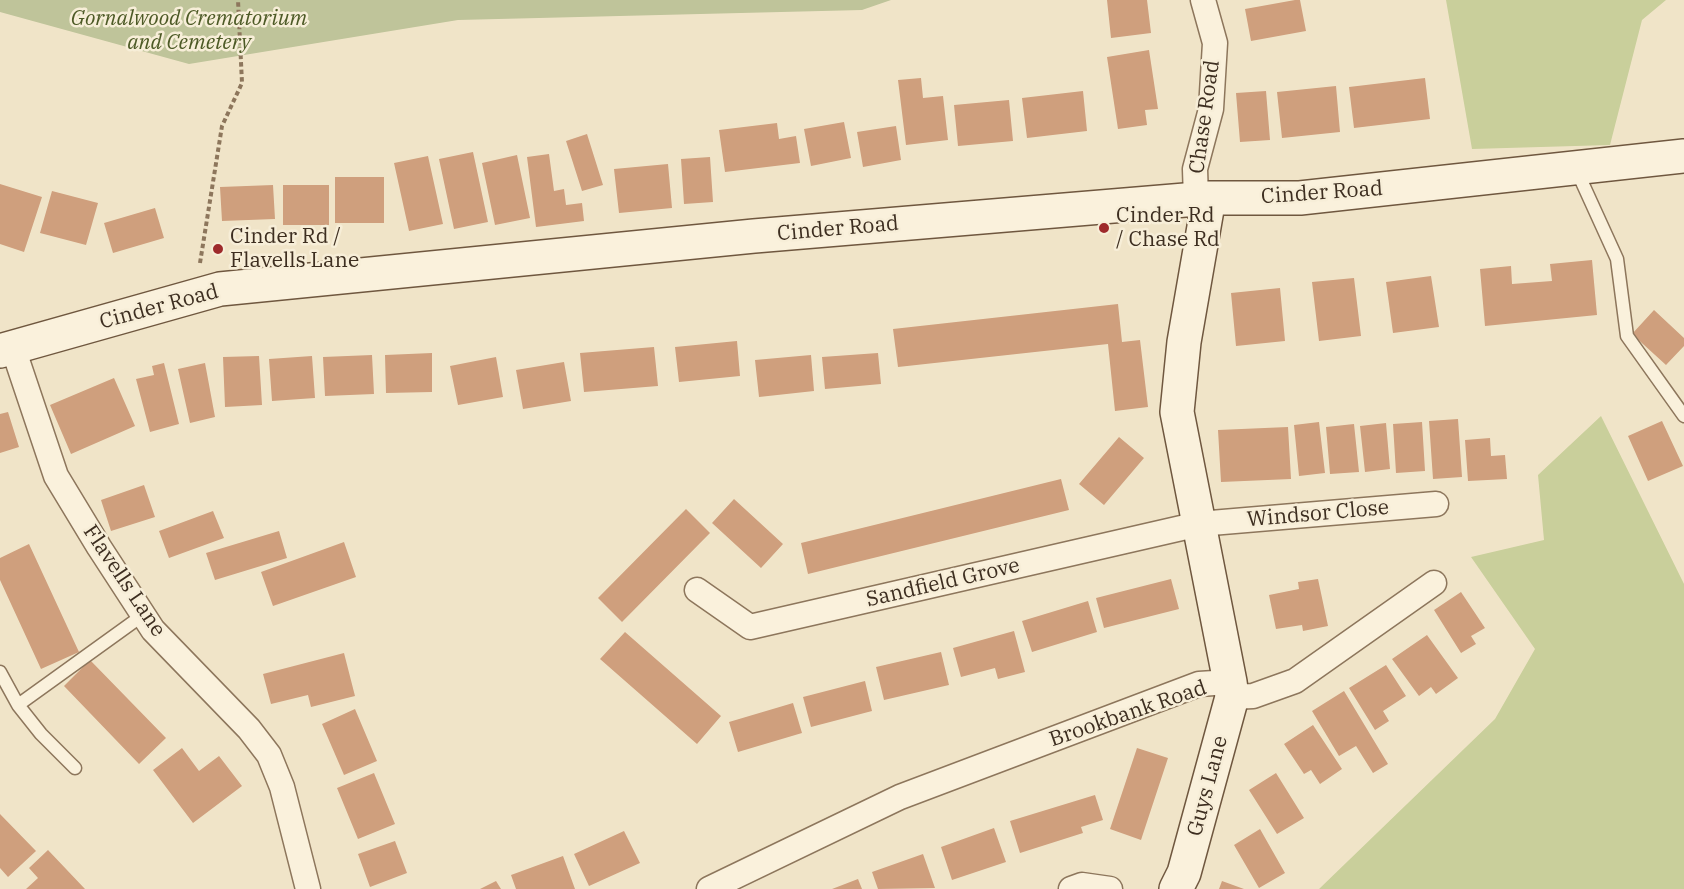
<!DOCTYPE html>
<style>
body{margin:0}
canvas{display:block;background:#f0e4c8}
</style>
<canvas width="1684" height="889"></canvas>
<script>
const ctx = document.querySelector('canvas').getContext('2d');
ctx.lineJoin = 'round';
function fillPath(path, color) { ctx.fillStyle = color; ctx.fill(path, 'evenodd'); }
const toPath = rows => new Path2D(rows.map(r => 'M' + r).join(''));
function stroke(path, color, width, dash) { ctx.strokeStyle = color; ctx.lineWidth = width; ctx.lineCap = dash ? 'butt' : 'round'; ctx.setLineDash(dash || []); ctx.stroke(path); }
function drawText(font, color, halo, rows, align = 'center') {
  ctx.font = font + ' "IBM Plex Serif",serif'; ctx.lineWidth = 5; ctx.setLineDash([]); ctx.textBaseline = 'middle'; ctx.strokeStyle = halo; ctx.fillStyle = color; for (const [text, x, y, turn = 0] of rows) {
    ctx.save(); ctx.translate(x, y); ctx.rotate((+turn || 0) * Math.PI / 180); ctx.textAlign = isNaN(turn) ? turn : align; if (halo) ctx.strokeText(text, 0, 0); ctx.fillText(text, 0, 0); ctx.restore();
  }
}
const green = toPath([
 [1446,0,1666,0,1642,20,1610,145,1472,149],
 [1601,416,1684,584,1684,889,1319,889,1495,719,1535,649,1471,557,1544,540,1538,475]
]);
const cemetery = toPath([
 [0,0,891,0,862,10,458,20,189,64,0,12]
]);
const building = toPath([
 [1107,0,1147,0,1151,33,1111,38],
 [1295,0,1300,0,1306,31,1251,41,1245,9],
 [1149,50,1158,109,1145,110,1147,125,1118,129,1107,57],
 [921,78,923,98,943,96,948,140,906,145,898,80],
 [1425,78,1430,119,1354,128,1349,87],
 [1336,86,1340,132,1282,138,1277,92],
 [1083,91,1087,131,1027,138,1022,98],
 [1266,91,1270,140,1240,142,1236,93],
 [1009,100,1013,141,958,146,954,105],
 [844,122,851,158,811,166,804,129],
 [777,123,779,139,796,136,800,163,725,172,719,130],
 [896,126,901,160,863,167,857,132],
 [587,134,603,185,582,191,566,141],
 [473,152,488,222,454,229,439,159],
 [549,154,554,191,564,189,566,205,582,203,584,221,536,227,527,157],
 [517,155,530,218,495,225,482,163],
 [428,156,443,224,409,231,394,163],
 [710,157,713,202,684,204,681,159],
 [668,164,672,208,619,213,614,169],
 [335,177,384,177,384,223,335,223],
 [0,184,42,197,24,252,0,244],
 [273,185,275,219,222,221,220,187],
 [283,185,329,185,329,225,283,225],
 [52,191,98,203,86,245,40,233],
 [155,208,164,238,113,253,104,223],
 [1592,260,1597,315,1485,326,1480,269,1511,266,1512,284,1552,281,1550,264],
 [1431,276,1439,327,1393,333,1386,282],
 [1354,278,1361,336,1319,341,1312,282],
 [1280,288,1285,341,1236,346,1231,293],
 [1118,304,1122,342,1140,340,1148,407,1115,411,1108,344,898,367,893,329],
 [1654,310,1684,338,1684,346,1666,365,1632,334],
 [737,341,740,376,679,382,675,347],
 [654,347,658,386,584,392,580,353],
 [432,353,432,392,386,393,385,355],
 [878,353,881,384,825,389,822,357],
 [372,355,374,394,325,396,323,357],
 [811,355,814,391,759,397,755,360],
 [259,356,262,405,225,407,223,357],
 [312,356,315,398,272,401,269,359],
 [496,357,503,397,458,405,450,366],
 [564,362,571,401,523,409,516,370],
 [164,363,179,424,150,432,136,379,154,375,152,366],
 [205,363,215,417,190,423,178,369],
 [114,378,135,426,71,454,50,405],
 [8,412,19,447,0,453,0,414],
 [1458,419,1462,477,1433,479,1429,421],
 [1662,421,1683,466,1648,481,1628,436],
 [1319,422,1325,473,1299,476,1294,425],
 [1422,422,1425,471,1396,473,1393,424],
 [1386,423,1390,469,1365,472,1360,426],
 [1354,424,1359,472,1330,474,1326,427],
 [1288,427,1291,479,1221,482,1218,430],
 [1119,437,1144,458,1104,505,1079,484],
 [1490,438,1491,456,1505,455,1507,479,1468,481,1465,440],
 [1061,479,1069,510,808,574,801,543],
 [144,485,155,517,111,531,101,500],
 [734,499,783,544,761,568,712,523],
 [686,509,710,533,622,622,598,598],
 [213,511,224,538,169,558,159,531],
 [279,531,287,558,215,580,206,553],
 [344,542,356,577,273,606,261,572],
 [29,544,79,652,41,669,0,580,0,558],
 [1171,579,1179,609,1104,628,1096,598],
 [1318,579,1328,626,1303,631,1302,625,1276,629,1269,595,1299,589,1298,582],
 [1461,592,1485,628,1471,636,1476,644,1461,653,1434,610],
 [1088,601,1097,632,1032,652,1022,621],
 [1014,631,1025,672,998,679,995,668,961,677,953,648],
 [625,632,721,716,697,744,600,659],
 [1427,635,1458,678,1436,694,1431,687,1419,696,1392,659],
 [941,652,949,685,884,700,876,667],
 [344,653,355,696,311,707,308,695,271,704,263,674],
 [90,660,166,738,139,764,64,686],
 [1386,665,1406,696,1383,711,1389,721,1375,730,1349,688],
 [865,681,872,711,811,727,803,697],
 [1344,691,1388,764,1373,773,1356,746,1339,756,1312,711],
 [793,703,802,733,738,752,729,722],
 [355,709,377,761,344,775,322,724],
 [1313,725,1342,769,1320,784,1311,770,1304,774,1284,744],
 [182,748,199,771,219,756,242,786,193,823,153,770],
 [1137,748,1168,758,1141,840,1110,829],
 [374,773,395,824,358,839,337,788],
 [1276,773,1304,818,1277,834,1249,790],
 [1095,795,1103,820,1081,827,1083,833,1020,853,1010,821],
 [0,814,36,851,8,877,0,868],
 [994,828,1006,862,952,880,941,847],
 [1260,829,1285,873,1259,888,1234,845],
 [624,831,640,863,589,886,574,854],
 [395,841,407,873,370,887,358,854],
 [48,850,85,889,26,889,38,878,29,868],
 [923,854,935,888,878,889,872,872],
 [563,856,575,889,516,889,511,875],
 [858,879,862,889,832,889],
 [496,881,501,889,480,889],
 [1222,881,1244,889,1219,889]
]);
const path = toPath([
 [200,263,222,126,242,83,238,0]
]);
const lane = toPath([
 [1576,169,1617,259,1627,336,1684,416],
 [0,672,18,705,143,615],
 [18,705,41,734,75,768]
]);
const street = toPath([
 [1196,199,1195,169,1211,109,1215,43,1203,0],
 [13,348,56,476,99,547,153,630,249,729,269,755,282,787,308,889],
 [697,590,750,627,1199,524,1436,504],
 [1232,697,1253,696,1295,681,1434,583],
 [709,889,900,797,1199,684,1230,682],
 [1071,889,1082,885,1110,889]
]);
const secondary = toPath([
 [0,351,220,289,754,236,1209,198,1300,198,1684,156],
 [1176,889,1184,873,1232,697,1230,682,1177,412,1184,342,1209,198]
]);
const markers = [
 [1104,228,6,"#9e2a2b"],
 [218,249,6,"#9e2a2b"]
];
const parkNames = [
 ["Gornalwood Crematorium",189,19],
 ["and Cemetery",189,43]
];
const streetNames = [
 ["Chase Road",1205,117,-82],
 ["Cinder Road",1322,193,-4],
 ["Cinder Road",838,229,-5],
 ["Cinder Road",159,307,-15],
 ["Windsor Close",1318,514,-5],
 ["Flavells Lane",124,581,56],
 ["Sandfield Grove",943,583,-13],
 ["Brookbank Road",1128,714,-19],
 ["Guys Lane",1208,786,-75]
];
const poiNames = [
 ["Cinder Rd",1116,216],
 ["/ Chase Rd",1116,240],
 ["Cinder Rd /",230,237],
 ["Flavells Lane",230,261]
];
fillPath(green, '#c9cf9b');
fillPath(cemetery, '#bfc49a');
fillPath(building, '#cf9f7d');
stroke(lane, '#8d765c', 15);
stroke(street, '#8d765c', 27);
stroke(secondary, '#6f573f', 36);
stroke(path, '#8d765c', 4, [4.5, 3]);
stroke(lane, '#faf1dc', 12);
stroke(street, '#faf1dc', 24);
stroke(secondary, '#faf1dc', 33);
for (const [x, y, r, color] of markers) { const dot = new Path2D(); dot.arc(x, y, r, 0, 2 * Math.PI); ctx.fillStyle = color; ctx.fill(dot); stroke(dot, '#f7eed8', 2); }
drawText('italic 21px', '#4d5a26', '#f7eed8', parkNames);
drawText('21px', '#3d2e20', '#f7eed8', streetNames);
drawText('21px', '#3d2e20', '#f7eed8', poiNames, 'left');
</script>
